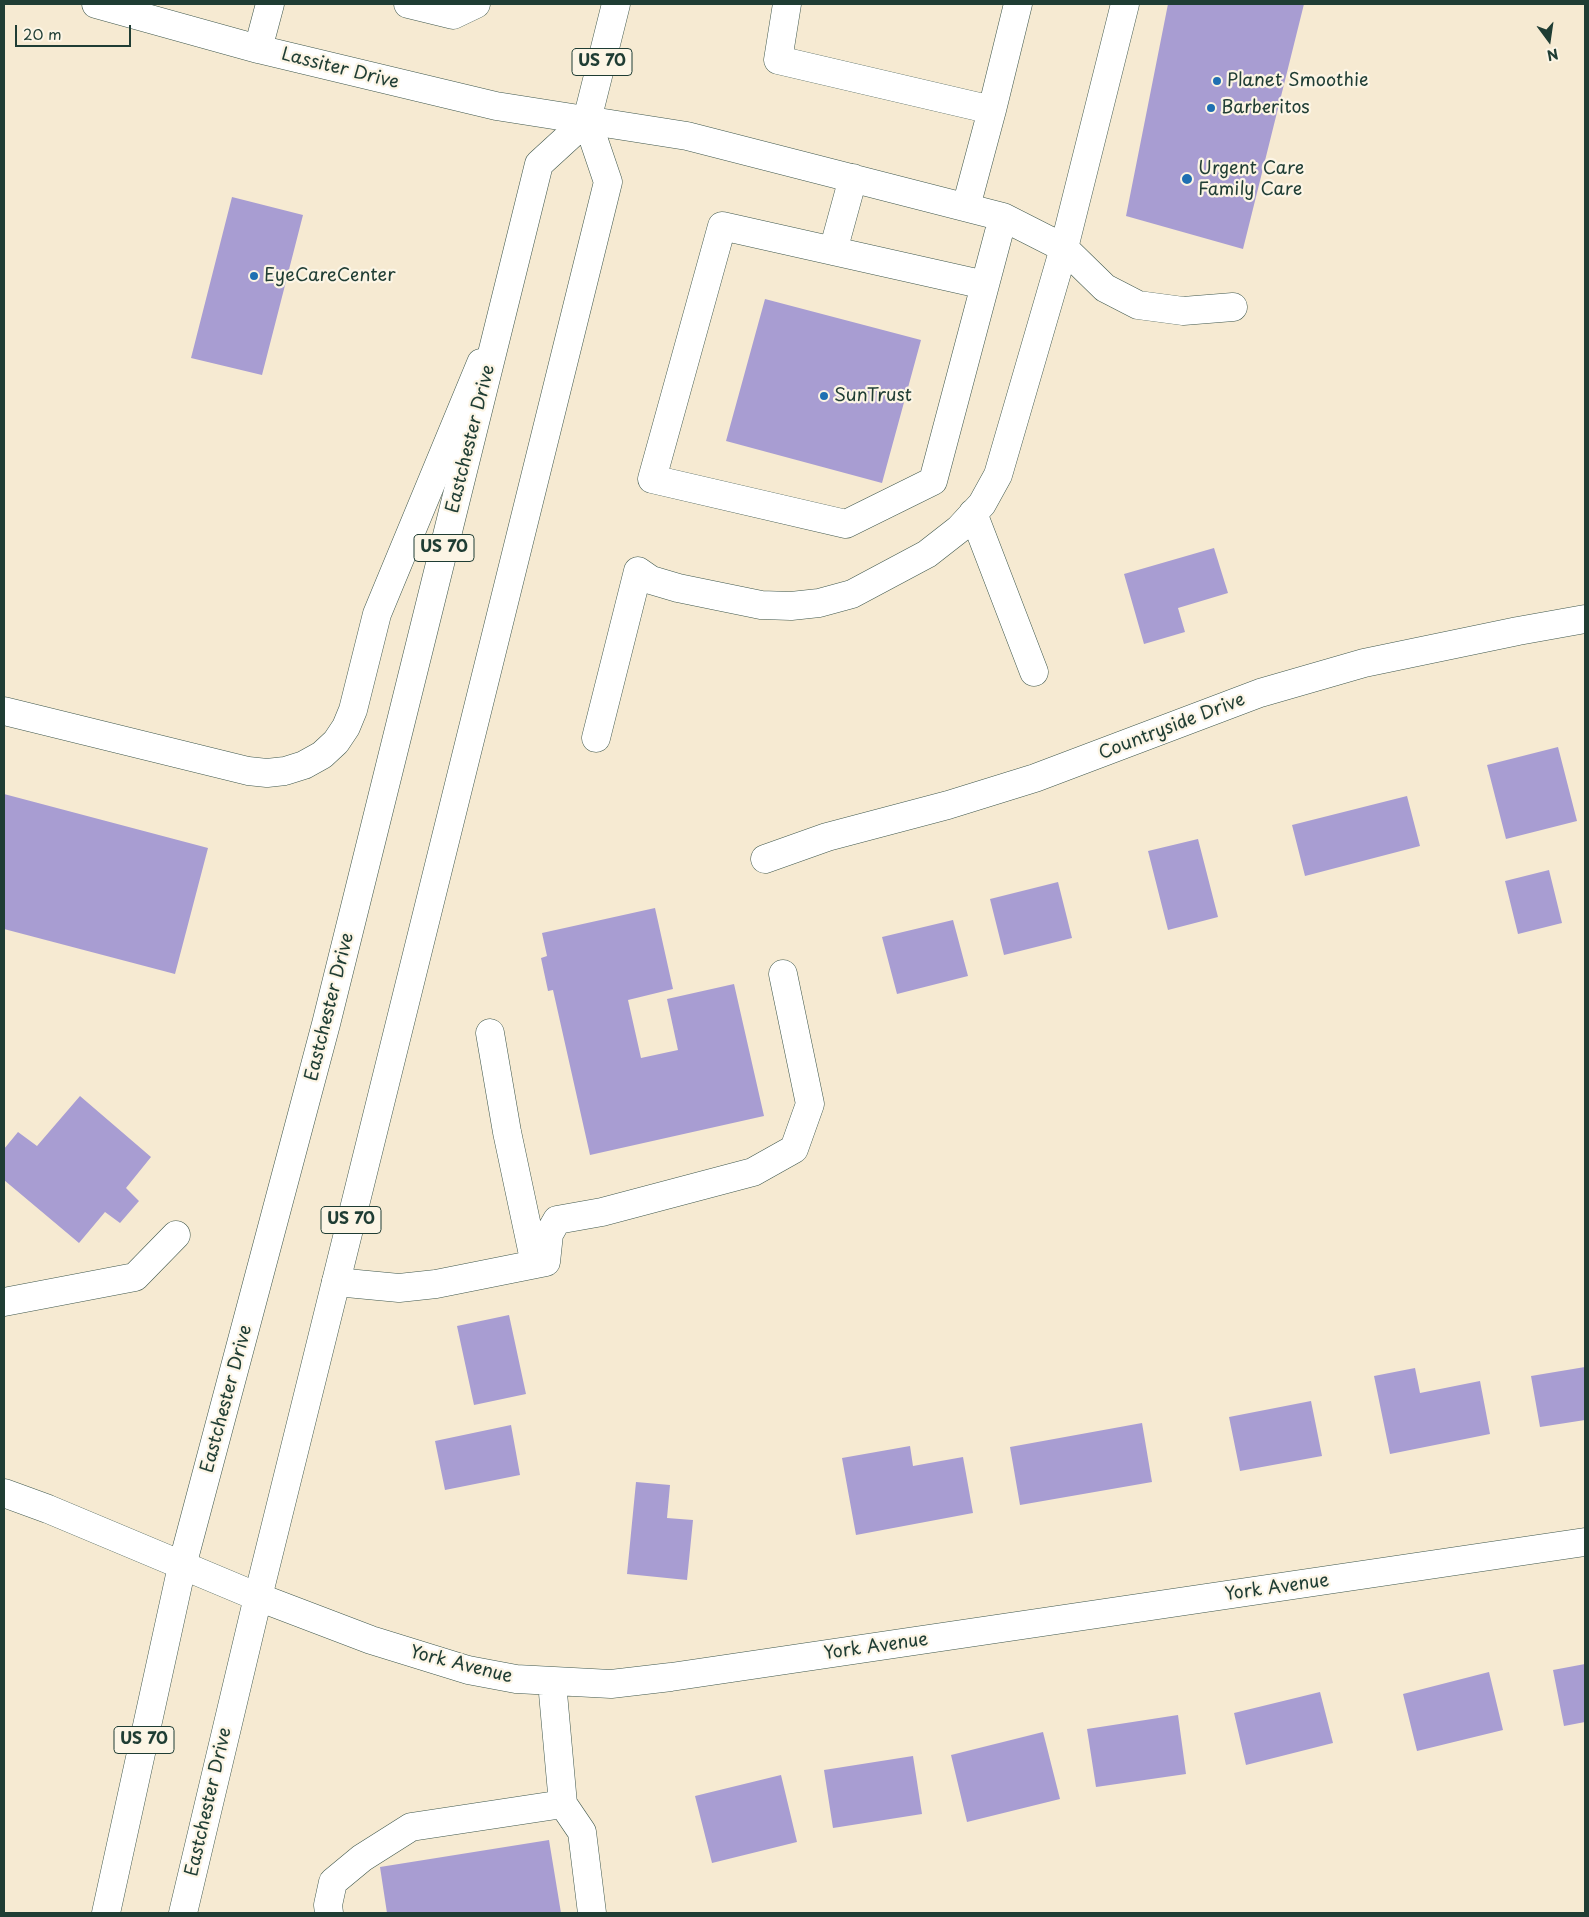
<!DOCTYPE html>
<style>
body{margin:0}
#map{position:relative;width:1589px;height:1917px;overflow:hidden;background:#f6ead2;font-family:"Playpen Sans",sans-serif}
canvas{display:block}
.frame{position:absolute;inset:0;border:5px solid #1f3d34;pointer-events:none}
.north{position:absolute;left:1524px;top:15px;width:50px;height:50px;-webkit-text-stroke:4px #fcf5e5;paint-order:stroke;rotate:166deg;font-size:14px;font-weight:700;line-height:20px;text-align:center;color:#1f3d34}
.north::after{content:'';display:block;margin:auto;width:18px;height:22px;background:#1f3d34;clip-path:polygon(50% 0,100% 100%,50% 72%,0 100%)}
.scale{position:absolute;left:15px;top:25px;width:116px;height:22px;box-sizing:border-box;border:2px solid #1f3d34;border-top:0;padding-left:6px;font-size:15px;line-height:18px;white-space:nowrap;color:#1f3d34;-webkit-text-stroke:4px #fcf5e5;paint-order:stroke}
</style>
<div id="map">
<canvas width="1589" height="1917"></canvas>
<div class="frame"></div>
<div class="north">N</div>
<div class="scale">20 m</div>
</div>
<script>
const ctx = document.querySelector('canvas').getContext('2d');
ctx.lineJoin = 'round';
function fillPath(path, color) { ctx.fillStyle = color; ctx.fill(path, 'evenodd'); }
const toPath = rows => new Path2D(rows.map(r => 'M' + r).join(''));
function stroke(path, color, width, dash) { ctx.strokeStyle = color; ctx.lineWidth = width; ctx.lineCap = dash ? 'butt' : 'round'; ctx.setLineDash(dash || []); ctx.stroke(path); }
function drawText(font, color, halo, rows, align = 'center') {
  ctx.font = font + ' "Playpen Sans",sans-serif'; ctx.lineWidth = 4.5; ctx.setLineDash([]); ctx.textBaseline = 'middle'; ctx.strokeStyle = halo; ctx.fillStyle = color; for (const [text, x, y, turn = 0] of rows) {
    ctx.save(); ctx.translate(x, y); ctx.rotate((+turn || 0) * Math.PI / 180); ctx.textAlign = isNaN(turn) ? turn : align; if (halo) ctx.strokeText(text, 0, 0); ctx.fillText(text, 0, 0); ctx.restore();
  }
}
const building = toPath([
 [1168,4,1304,4,1243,249,1126,216],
 [232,197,303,215,262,375,191,358],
 [765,299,921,340,882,483,726,441],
 [1214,548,1228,593,1178,608,1185,632,1144,644,1124,574],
 [1558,747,1577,821,1506,839,1487,765],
 [4,794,208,848,175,974,4,929],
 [1407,796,1420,846,1305,876,1292,825],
 [1198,839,1218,917,1168,930,1148,851],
 [1549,870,1562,923,1518,934,1505,881],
 [1058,882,1072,938,1004,955,990,899],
 [655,908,673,989,628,1000,641,1058,678,1050,667,999,734,984,764,1116,590,1155,553,990,548,991,541,958,547,956,542,933],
 [953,920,968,976,897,994,882,937],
 [80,1096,151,1157,126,1188,139,1201,120,1223,105,1212,79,1243,4,1180,4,1149,18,1132,37,1146],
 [509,1315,526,1394,474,1405,457,1326],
 [1585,1367,1585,1420,1540,1427,1531,1376],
 [1415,1368,1420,1393,1480,1381,1490,1434,1390,1454,1374,1376],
 [1311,1401,1322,1456,1240,1471,1229,1417],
 [1142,1423,1152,1482,1020,1505,1010,1447],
 [511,1425,520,1475,445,1490,435,1441],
 [910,1446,913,1466,963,1457,973,1513,856,1535,842,1458],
 [636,1482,670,1485,667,1518,693,1520,687,1580,627,1574],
 [1585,1664,1585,1722,1564,1726,1553,1670],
 [1489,1672,1503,1730,1417,1751,1403,1694],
 [1320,1692,1333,1743,1246,1765,1234,1713],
 [1178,1715,1186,1774,1096,1787,1087,1729],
 [1043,1732,1060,1799,967,1822,951,1755],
 [913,1756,922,1814,833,1828,824,1770],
 [781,1775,797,1842,712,1863,695,1796],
 [549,1840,561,1913,387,1913,380,1867]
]);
const minor = toPath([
 [96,4,258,49,496,106,687,136,1003,217,1064,248,1105,288,1138,305,1183,311,1233,307],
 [408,4,453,15,476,4],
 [787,4,778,60,992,110,966,207],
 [258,49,270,4],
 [992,110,1018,4],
 [833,251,853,178],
 [985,285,722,226,652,479,846,524,933,481,1003,217],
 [973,513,1034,672],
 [4,711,248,771,267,773,285,771,304,765,322,755,336,742,346,727,353,710,377,614,481,363],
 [596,738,638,571,651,580,678,588,761,605,791,606,819,603,852,594,927,554,959,529,982,504,998,475,1064,248,1125,4],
 [765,859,827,837,948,805,1035,778,1260,693,1364,663,1518,631,1585,619],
 [490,1033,507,1132,535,1264],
 [336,1282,399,1288,436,1284,546,1262,549,1234,557,1220,602,1212,753,1172,794,1149,810,1104,783,974],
 [4,1302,135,1277,176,1235],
 [4,1493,48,1509,258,1597,371,1640,468,1670,516,1679,611,1684,671,1677,1585,1542],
 [552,1682,563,1804],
 [329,1913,328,1905,333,1882,362,1858,411,1827,563,1804,582,1832,592,1913]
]);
const major = toPath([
 [106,1913,182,1566,326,1024,539,164,587,120],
 [183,1913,258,1597,608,182,587,120,616,4]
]);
const markers = [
 [1217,81,5,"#1f6fb2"],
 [1211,108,5,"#1f6fb2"],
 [1187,179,6,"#1f6fb2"],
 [254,276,5,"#1f6fb2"],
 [824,396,5,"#1f6fb2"]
];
const shields = [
 [602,62,60],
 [444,548,60],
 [351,1220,60],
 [144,1740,60]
];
const shieldNames = [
 ["US 70",602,62],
 ["US 70",444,548],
 ["US 70",351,1220],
 ["US 70",144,1740]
];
const streetNames = [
 ["Lassiter Drive",340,69,14],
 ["Eastchester Drive",471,439,-76],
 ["Countryside Drive",1172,727,-21],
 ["Eastchester Drive",330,1007,-76],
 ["Eastchester Drive",227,1399,-75],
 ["York Avenue",1277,1588,-8],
 ["York Avenue",876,1647,-8],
 ["York Avenue",461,1665,14],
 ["Eastchester Drive",209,1802,-77]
];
const poiNames = [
 ["Planet Smoothie",1227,81],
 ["Barberitos",1221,108],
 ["Urgent Care",1198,169],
 ["Family Care",1198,190],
 ["EyeCareCenter",264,276],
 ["SunTrust",834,396]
];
fillPath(building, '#a89dd2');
stroke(minor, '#3f574c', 29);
stroke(major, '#3f574c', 29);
stroke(minor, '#fff', 28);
stroke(major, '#fff', 28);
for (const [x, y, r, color] of markers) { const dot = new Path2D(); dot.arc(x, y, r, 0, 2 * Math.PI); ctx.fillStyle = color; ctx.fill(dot); stroke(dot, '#fcf5e5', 2); }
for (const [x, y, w] of shields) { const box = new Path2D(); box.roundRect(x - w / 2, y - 13.5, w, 27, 4); ctx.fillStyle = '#fcf5e5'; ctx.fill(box); stroke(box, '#1f3d34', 1); }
drawText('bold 16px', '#1f3d34', null, shieldNames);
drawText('18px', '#1f3d34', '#fcf5e5', streetNames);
drawText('18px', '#1f3d34', '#fcf5e5', poiNames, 'left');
</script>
